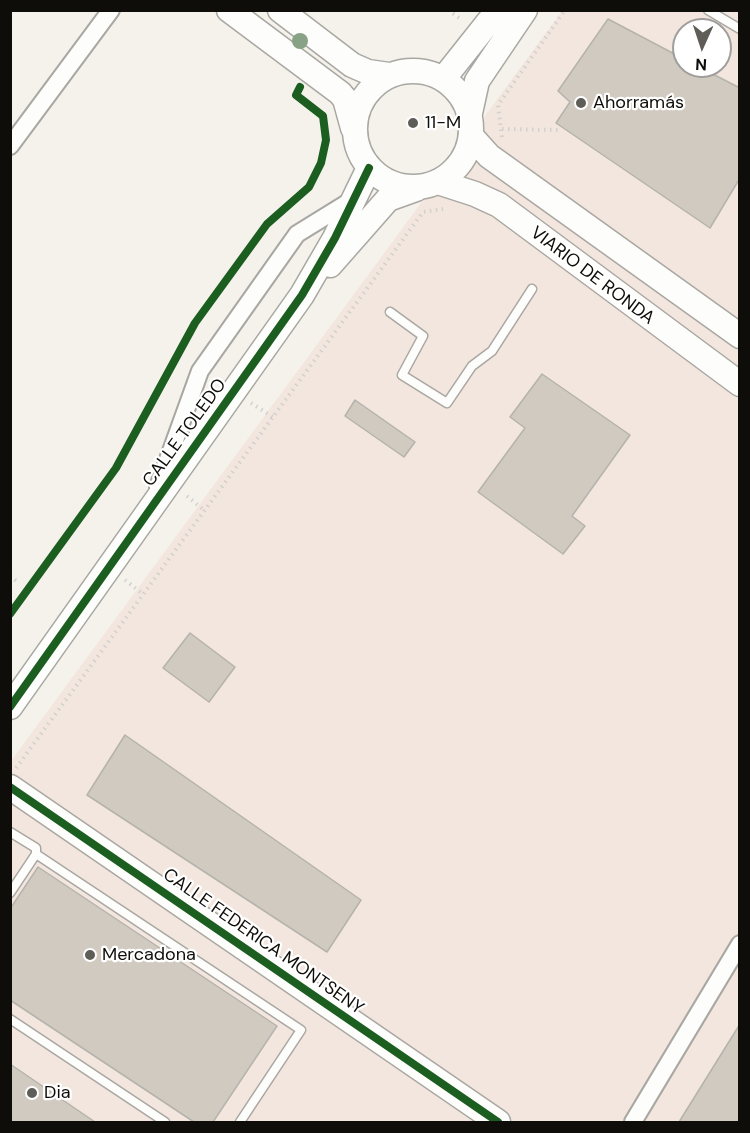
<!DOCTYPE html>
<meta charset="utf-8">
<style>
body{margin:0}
#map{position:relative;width:750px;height:1133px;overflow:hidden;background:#f4f2eb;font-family:"DM Sans",sans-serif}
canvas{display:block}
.frame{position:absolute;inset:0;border:12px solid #0e0d09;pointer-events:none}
.north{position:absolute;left:672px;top:18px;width:60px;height:60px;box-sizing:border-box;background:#fff;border:2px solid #9f9e9d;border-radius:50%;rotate:183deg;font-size:16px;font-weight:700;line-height:24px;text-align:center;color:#0e0d09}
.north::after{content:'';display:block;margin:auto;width:21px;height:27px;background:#5e5d58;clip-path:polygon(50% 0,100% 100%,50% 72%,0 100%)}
</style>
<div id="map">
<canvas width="750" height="1133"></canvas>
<div class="frame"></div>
<div class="north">N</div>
</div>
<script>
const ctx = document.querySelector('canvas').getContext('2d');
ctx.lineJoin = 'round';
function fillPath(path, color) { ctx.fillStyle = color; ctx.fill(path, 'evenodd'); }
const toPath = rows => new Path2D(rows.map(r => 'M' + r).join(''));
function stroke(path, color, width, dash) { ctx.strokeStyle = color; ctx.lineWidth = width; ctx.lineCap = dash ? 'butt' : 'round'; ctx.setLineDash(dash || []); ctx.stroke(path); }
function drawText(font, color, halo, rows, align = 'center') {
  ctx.font = font + ' "DM Sans",sans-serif'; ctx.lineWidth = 4.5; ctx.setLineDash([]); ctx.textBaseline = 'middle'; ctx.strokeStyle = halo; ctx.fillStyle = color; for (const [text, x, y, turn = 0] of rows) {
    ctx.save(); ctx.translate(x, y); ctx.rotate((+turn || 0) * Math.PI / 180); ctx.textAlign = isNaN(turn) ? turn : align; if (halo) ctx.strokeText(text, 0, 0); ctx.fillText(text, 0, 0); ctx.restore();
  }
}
const industrial = toPath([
 [562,11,739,11,739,1122,11,1122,11,761],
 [684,30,720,30,720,66,684,66]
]);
const building = toPath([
 [608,19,684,59,684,66,697,66,740,88,740,178,710,228,556,123,570,102,558,91,608,19],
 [542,374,630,435,572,516,585,526,563,554,478,492,525,428,510,417,542,374],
 [355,400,415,442,404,457,345,416,355,400],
 [190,633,235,667,209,702,163,668,190,633],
 [125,735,361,900,327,952,87,795,125,735],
 [38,867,277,1026,213,1122,194,1122,10,1000,10,909,38,867],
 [740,1024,740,1122,679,1122,740,1024],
 [10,1064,95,1122,10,1122,10,1064]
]);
const path = toPath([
 [448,10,462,20],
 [502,129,558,130],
 [502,137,498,105,565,10],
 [251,403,273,417],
 [187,496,205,511],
 [10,576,19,583],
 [125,580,143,594],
 [16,768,423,212,443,209]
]);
const lane = toPath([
 [708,10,740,29],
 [390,312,423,336,402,375,447,403,472,366,492,351,532,289],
 [10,832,36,848,36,854,301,1030,240,1122],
 [10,893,36,854],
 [10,1019,165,1122]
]);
const street = toPath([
 [10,146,111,10],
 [158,487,200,371,297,234,352,200],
 [633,1122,740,944]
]);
const secondary = toPath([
 [229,10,340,93,345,99,353,128],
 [280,10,352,65,368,72,389,75],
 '355 129a58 58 0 1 1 116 0a58 58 0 1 1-116 0Z',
 [444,78,498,10],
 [470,113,477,81,525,10],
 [472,137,489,156,740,336],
 [438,182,475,194,499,205,740,384],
 [330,265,388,199,416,189],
 [10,707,302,295,335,238,369,168],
 [10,787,498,1122]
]);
const cycleway = toPath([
 [10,614,116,468,195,323,267,224,309,187,321,163,326,140,323,116,296,95,300,87],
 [10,707,302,295,335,238,369,168],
 [10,787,498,1122]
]);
const trees = [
 [300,41]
];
const markers = [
 [581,103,6,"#5e5d58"],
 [413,123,6,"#5e5d58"],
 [90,955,6,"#5e5d58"],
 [32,1093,6,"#5e5d58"]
];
const poiNames = [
 ["Ahorramás",593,103],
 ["11-M",425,123],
 ["Mercadona",102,955],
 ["Dia",44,1093]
];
const streetNames = [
 ["VIARIO DE RONDA",592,276,37],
 ["CALLE TOLEDO",185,433,-54],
 ["CALLE FEDERICA MONTSENY",263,942,35]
];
fillPath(industrial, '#f3e6de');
fillPath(building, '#d1cac0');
stroke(building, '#b5b3ae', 1.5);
stroke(lane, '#a9a7a2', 11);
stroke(street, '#a9a7a2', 20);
stroke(secondary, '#a9a7a2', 27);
stroke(path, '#d2d1cf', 4, [1.5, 4.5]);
stroke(lane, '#fdfdfc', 8);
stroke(street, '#fdfdfc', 16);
stroke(secondary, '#fdfdfc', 24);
stroke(cycleway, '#1b5e20', 8);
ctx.fillStyle = '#88a285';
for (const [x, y] of trees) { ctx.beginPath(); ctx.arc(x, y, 8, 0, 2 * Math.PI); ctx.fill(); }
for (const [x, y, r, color] of markers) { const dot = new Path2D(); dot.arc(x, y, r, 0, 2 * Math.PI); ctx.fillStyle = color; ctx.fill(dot); stroke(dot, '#fff', 2); }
drawText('18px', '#0e0d09', '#fff', poiNames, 'left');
drawText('18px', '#0e0d09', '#fff', streetNames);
</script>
